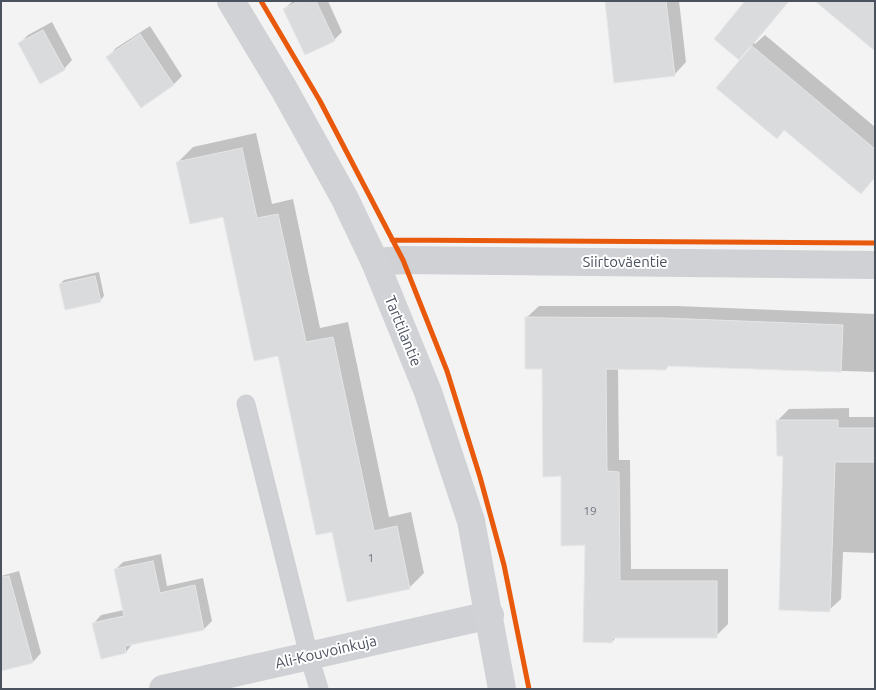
<!DOCTYPE html>
<meta charset="utf-8">
<style>
body{margin:0}
#map{position:relative;width:876px;height:690px;overflow:hidden;background:#f3f3f3;font-family:Ubuntu,sans-serif}
canvas{display:block}
.frame{position:absolute;inset:0;border:2px solid #4a515f;pointer-events:none}
</style>
<div id="map">
<canvas width="876" height="690"></canvas>
<div class="frame"></div>
</div>
<script>
const ctx = document.querySelector('canvas').getContext('2d');
ctx.lineJoin = 'round';
function fillPath(path, color) { ctx.fillStyle = color; ctx.fill(path, 'evenodd'); }
const toPath = rows => new Path2D(rows.map(r => 'M' + r).join(''));
function stroke(path, color, width, dash) { ctx.strokeStyle = color; ctx.lineWidth = width; ctx.lineCap = dash ? 'butt' : 'round'; ctx.setLineDash(dash || []); ctx.stroke(path); }
function drawText(font, color, halo, rows, align = 'center') {
  ctx.font = font + ' Ubuntu,sans-serif'; ctx.lineWidth = 4; ctx.setLineDash([]); ctx.textBaseline = 'middle'; ctx.strokeStyle = halo; ctx.fillStyle = color; for (const [text, x, y, turn = 0] of rows) {
    ctx.save(); ctx.translate(x, y); ctx.rotate((+turn || 0) * Math.PI / 180); ctx.textAlign = isNaN(turn) ? turn : align; if (halo) ctx.strokeText(text, 0, 0); ctx.fillText(text, 0, 0); ctx.restore();
  }
}
const shadow = toPath([
 [293,1,328,1,342,32,334,40,284,9],
 [606,1,679,1,686,62,674,75],
 [747,1,789,1,754,43,755,44,765,35,875,127,875,178,861,193,750,47],
 [52,22,72,60,64,69,19,44,28,35],
 [150,26,182,76,174,84,108,57,116,48],
 [256,133,272,204,293,199,320,328,348,322,389,517,411,512,424,573,409,588,333,531,279,355,224,215,178,162,193,147],
 [99,272,104,296,100,301,60,284,64,280],
 [539,306,677,306,875,314,875,372,669,365,666,369,618,368,619,460,630,460,631,569,728,569,728,624,716,636,617,636,612,642,586,544,562,475,543,368,526,318],
 [849,408,849,417,875,417,875,553,843,552,841,599,829,610,785,455,777,421,789,409],
 [161,554,167,586,203,578,212,621,204,629,133,643,126,652,94,623,101,615,124,610,115,570,123,562],
 [19,571,41,653,33,662,1,670,1,576]
]);
const building = toPath([
 [299,1,316,1,335,41,305,55,283,9,299,1],
 [605,1,666,1,675,76,614,83,605,1],
 [745,1,788,1,739,60,714,39,745,1],
 [815,1,875,1,875,51,815,1],
 [43,30,65,70,40,84,18,43,43,30],
 [140,34,174,85,141,108,106,57,140,34],
 [752,46,875,149,875,177,861,194,784,130,777,139,716,88,752,46],
 [242,148,257,218,278,214,306,342,333,337,374,531,397,526,410,589,347,602,332,532,316,535,278,356,254,361,223,217,190,224,176,162,242,148],
 [95,276,101,302,65,310,59,284,95,276],
 [525,317,664,318,843,325,841,372,666,366,666,370,606,369,607,471,619,472,620,581,717,581,717,638,612,638,612,643,583,642,585,545,561,546,561,476,543,477,542,369,525,369,525,317],
 [776,420,838,420,838,428,875,428,875,462,835,462,830,612,779,610,783,456,777,456,776,420],
 [153,561,160,593,195,585,204,630,125,646,126,653,101,659,92,623,124,616,114,569,153,561],
 [9,576,33,663,1,671,1,577,9,576]
]);
const lane = toPath([
 [246,404,309,656,319,689]
]);
const street = toPath([
 [375,262,403,260,875,265],
 [163,689,490,615]
]);
const secondary = toPath([
 [231,1,284,89,345,199,375,262,428,392,471,521,502,689]
]);
const cycleway = toPath([
 [261,1,320,101,403,260,447,371,480,477,504,565,529,689],
 [392,240,875,243]
]);
const numberNames = [
 ["19",590,511],
 ["1",371,558]
];
const streetNames = [
 ["Siirtoväentie",625,262],
 ["Tarttilantie",403,331,68],
 ["Ali-Kouvoinkuja",326,652,-13]
];
fillPath(shadow, '#0003');
fillPath(building, '#dadbdd');
stroke(building, '#e4e5e6', 1);
stroke(lane, '#cfd1d4', 19);
stroke(street, '#cfd1d4', 28);
stroke(secondary, '#d1d2d5', 28);
stroke(cycleway, '#e8590c', 5);
drawText('12px', '#707580', null, numberNames);
drawText('15px', '#4a515f', '#fff', streetNames);
</script>
